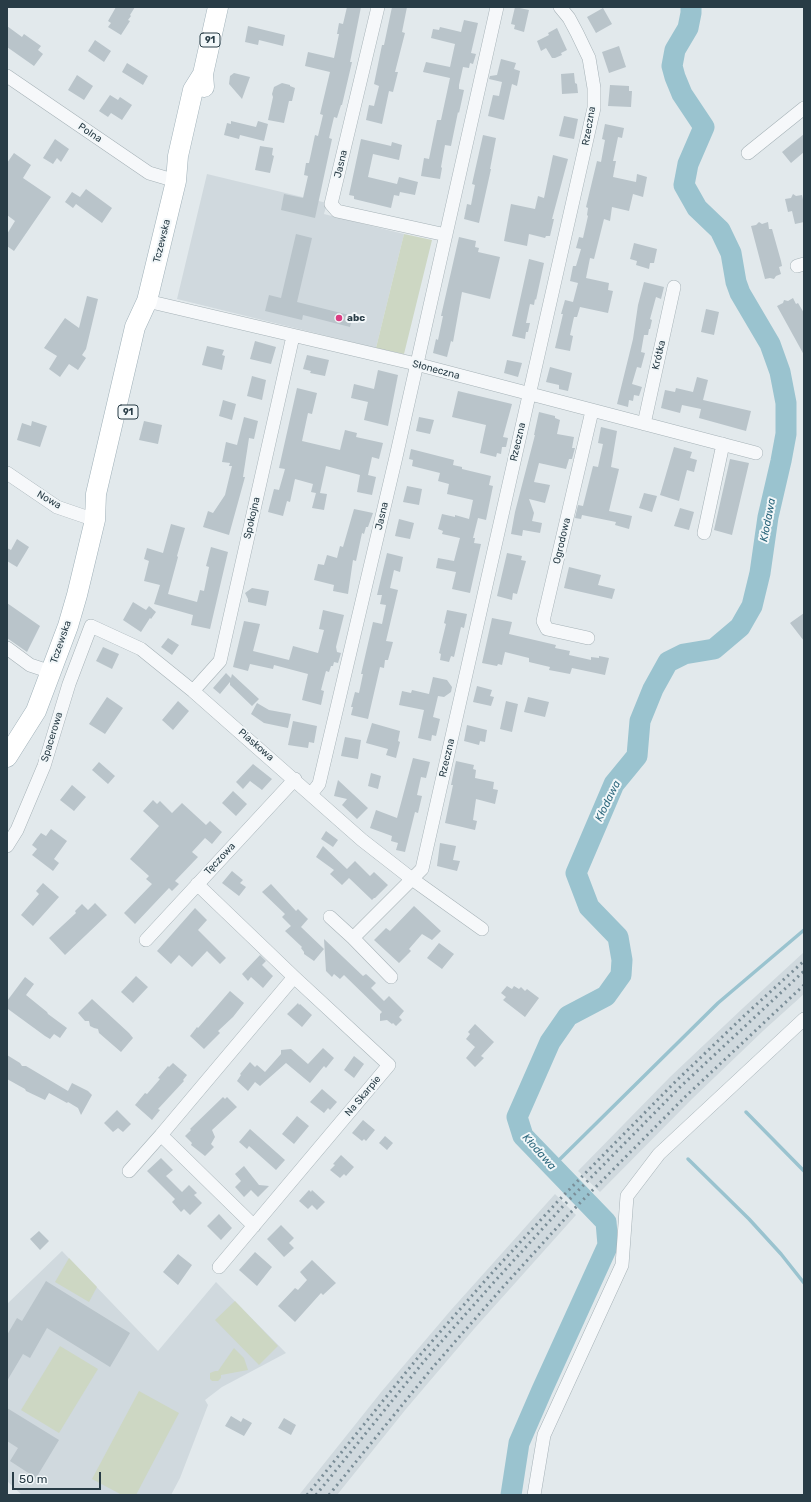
<!DOCTYPE html>
<meta charset="utf-8">
<style>
body{margin:0}
#map{position:relative;width:811px;height:1502px;overflow:hidden;background:#e2e9ec;font-family:Rubik,sans-serif}
canvas{display:block}
.frame{position:absolute;inset:0;border:8px solid #283c46;pointer-events:none}
.scale{position:absolute;left:12px;top:1472px;width:89px;height:18px;box-sizing:border-box;border:2px solid #283c46;border-top:0;padding-left:5px;font-size:12px;line-height:14px;white-space:nowrap;color:#283c46;-webkit-text-stroke:3px #f2f7f9;paint-order:stroke}
</style>
<div id="map">
<canvas width="811" height="1502"></canvas>
<div class="frame"></div>
<div class="scale">50 m</div>
</div>
<script>
const ctx = document.querySelector('canvas').getContext('2d');
ctx.lineJoin = 'round';
function fillPath(path, color) { ctx.fillStyle = color; ctx.fill(path, 'evenodd'); }
const toPath = rows => new Path2D(rows.map(r => 'M' + r).join(''));
function stroke(path, color, width, dash) { ctx.strokeStyle = color; ctx.lineWidth = width; ctx.lineCap = dash ? 'butt' : 'round'; ctx.setLineDash(dash || []); ctx.stroke(path); }
function drawText(font, color, halo, rows, align = 'center') {
  ctx.font = font + ' Rubik,sans-serif'; ctx.lineWidth = 4; ctx.setLineDash([]); ctx.textBaseline = 'middle'; ctx.strokeStyle = halo; ctx.fillStyle = color; for (const [text, x, y, turn = 0] of rows) {
    ctx.save(); ctx.translate(x, y); ctx.rotate((+turn || 0) * Math.PI / 180); ctx.textAlign = isNaN(turn) ? turn : align; if (halo) ctx.strokeText(text, 0, 0); ctx.fillText(text, 0, 0); ctx.restore();
  }
}
const built = toPath([
 [207,174,327,203,324,214,404,234,376,348,177,299],
 [804,952,804,994,764,1030,692,1099,600,1192,578,1171,670,1077,743,1008],
 [555,1194,576,1215,474,1329,406,1409,337,1495,299,1495,382,1391,451,1310],
 [62,1251,158,1351,216,1282,286,1353,222,1387,205,1400,208,1405,180,1478,171,1495,22,1495,7,1481,7,1304]
]);
const green = toPath([
 [404,234,432,240,404,354,376,348],
 [69,1258,97,1287,89,1302,55,1282],
 [235,1301,278,1346,259,1365,215,1320],
 [60,1346,98,1369,59,1433,21,1410],
 [234,1348,244,1358,248,1370,221,1375,221,1378,218,1381,212,1381,210,1379,210,1373,215,1371,218,1371],
 [139,1391,179,1413,136,1495,122,1495,92,1479]
]);
const stream = toPath([
 [746,1112,804,1171],
 [688,1159,749,1219,781,1254,804,1283],
 [552,1167,718,1003,804,930]
]);
const river = toPath([
 [511,1495,519,1443,542,1390,608,1245,606,1222,523,1136,517,1117,550,1042,568,1016,606,996,621,975,622,960,618,937,589,907,576,873,614,784,637,756,640,721,653,689,668,662,684,654,714,649,740,627,752,606,760,573,768,517,781,461,786,434,786,403,780,372,770,344,740,293,736,282,731,253,720,230,697,208,684,185,688,164,704,127,682,94,675,77,672,66,675,50,688,28,691,13,691,7]
]);
const building = toPath([
 [116,7,135,7,130,15,131,16,128,20,130,21,121,35,108,27,111,23,108,21],
 [347,7,361,7,350,62,352,62,342,105,341,105,337,118,334,117,329,138,332,139,315,218,281,210,284,194,303,198,308,176,304,175,306,163,309,163,315,135,318,136,323,115,320,114,330,72,305,66,308,52,334,58,339,34,337,34,339,23,343,24],
 [392,7,407,7,402,32,405,33,395,72,398,72,393,92,389,91,382,124,366,120,369,105,374,106,379,86,374,84,382,45,384,45],
 [515,7,529,10,524,32,514,29,515,25,511,24],
 [603,8,612,24,596,33,587,17],
 [464,20,478,23,471,53,476,54,473,64,470,63,469,68,463,67,459,85,459,89,464,90,459,113,458,112,451,146,445,145,441,167,442,168,440,179,421,176,424,158,429,159,437,120,441,120,450,78,423,72,426,62,450,67,455,44,431,38,433,29,439,30,440,27,461,32],
 [7,26,22,37,24,34,41,46,38,50,43,54,34,66,7,47],
 [248,26,285,35,283,46,259,40,258,45,245,42],
 [557,28,567,50,561,53,562,55,555,58,552,58,546,48,541,51,537,41,549,35,548,33],
 [95,40,111,51,104,62,88,51],
 [619,46,626,67,609,73,602,52],
 [501,59,516,63,514,69,520,71,517,86,512,84,504,120,488,116,493,95,499,96,502,82,489,79,490,76,497,75],
 [127,63,148,76,143,85,122,72],
 [234,73,250,77,242,99,229,84,230,76],
 [574,73,575,83,577,84,578,93,562,94,561,74],
 [77,75,93,86,84,100,68,90],
 [282,83,290,85,290,86,295,88,292,101,289,101,284,123,268,120,273,97,272,94,274,87],
 [610,85,629,86,629,91,632,91,631,107,608,106],
 [110,95,118,100,120,97,132,105,122,120,111,113,108,117,99,111],
 [564,116,578,119,574,139,559,136],
 [231,121,256,127,258,121,268,124,264,141,240,135,239,139,224,135,227,123,231,124],
 [605,124,624,128,622,138,618,137,613,161,616,161,613,177,636,182,637,174,647,177,643,197,633,194,629,211,612,207,610,221,604,219,594,259,590,258,586,278,609,283,608,290,613,291,608,313,580,307,577,317,574,317,570,335,573,336,570,351,555,348,563,314,561,314,565,300,573,302,578,283,570,281,573,266,576,266,581,249,576,248,579,237,583,238,588,216,587,215,588,208,586,207,597,161,601,162,605,140,602,139],
 [804,134,804,152,791,163,782,152],
 [483,135,496,138,490,169,491,169,479,223,464,219,467,204,471,205,475,185,472,184],
 [55,139,69,149,61,162,57,158,53,164,43,158],
 [361,139,391,146,392,142,402,145,399,160,373,154,368,177,397,184,399,177,418,182,415,195,400,192,399,196,394,195,391,208,354,199,354,196,349,195],
 [260,146,273,148,272,155,274,156,270,173,255,170],
 [14,153,31,165,23,178,51,197,14,251,7,246,7,234,15,221,7,215,7,163],
 [553,155,568,159,552,219,554,219,550,236,546,236,545,238,529,234,527,246,504,241,511,204,535,209,538,196,544,198],
 [86,189,112,208,102,223,76,204,73,208,65,202,72,192,80,197],
 [793,194,796,196,802,195,804,204,804,222,795,224,792,211,788,212,785,199,791,198],
 [759,222,762,224,768,222,769,229,772,229,781,261,782,266,779,267,781,274,776,276,774,279,770,278,765,279,751,226,756,225],
 [296,234,312,238,297,302,353,316,350,327,303,315,302,320,265,311,269,295,281,298],
 [459,237,476,241,475,247,479,248,478,252,500,257,490,299,462,292,453,342,451,341,447,357,433,353,436,339,438,340,443,316,441,316],
 [634,243,657,249,654,263,650,263,649,269,636,265,637,261,630,259],
 [529,259,544,263,536,300,535,299,534,305,530,304,526,323,530,323,528,332,526,332,525,339,512,336],
 [644,282,664,287,661,299,656,297,650,319,652,320,650,329,649,329,648,335,644,335,641,352,645,353,641,368,637,367,632,384,642,387,639,396,634,395,633,401,629,400,628,407,617,404,633,339,638,305],
 [87,296,98,299,86,349,82,355,86,358,78,370,69,364,60,377,49,369,57,356,44,348,65,318,79,328],
 [793,298,796,304,798,303,804,313,804,355,777,306,783,303,784,300,788,301],
 [706,309,719,312,714,335,701,332],
 [255,341,276,347,271,364,250,359],
 [207,346,224,350,222,355,225,356,222,370,202,365],
 [307,355,329,360,325,376,310,373,311,371,303,369],
 [507,360,522,363,518,377,504,373],
 [550,367,572,373,568,391,559,389,559,385,546,382],
 [378,370,398,375,388,426,364,420,368,402,351,398,354,384,374,389],
 [252,376,266,380,262,400,247,396],
 [697,377,708,380,703,400,751,411,746,431,699,418,701,409,682,405,680,413,661,408,665,390,675,392,676,388,693,392],
 [297,388,317,393,312,414,308,413,302,441,340,450,345,430,357,433,356,437,383,443,379,459,372,457,368,475,376,477,372,495,357,492,360,475,326,466,320,493,327,494,324,510,312,508,316,493,311,492,313,484,295,479,290,502,287,501,283,516,268,512,274,489,279,490,285,469,279,468],
 [458,391,512,404,503,437,508,438,506,447,502,447,501,454,497,453,496,457,480,453,486,425,452,417],
 [223,400,236,404,232,420,219,416],
 [539,412,555,416,555,418,560,420,557,434,574,437,572,448,575,448,572,459,569,459,566,469,539,463,534,482,550,485,545,503,529,499,534,513,532,521,542,523,540,533,523,530,522,536,511,534,515,512,535,435,534,435],
 [244,417,258,421,254,439,249,438,243,477,245,477,229,535,203,527,208,511,213,513,225,495,232,466,229,466,230,463,222,462,226,442,237,445],
 [419,417,434,420,430,434,416,431],
 [32,421,47,426,40,447,17,440,22,423,31,426],
 [144,421,162,425,158,444,139,440],
 [601,427,617,431,611,467,619,469,609,511,632,516,629,529,615,525,616,522,582,515,581,519,575,518,578,505,583,506,593,466,598,467,603,444,598,443],
 [674,447,692,452,690,458,697,460,694,472,687,470,679,501,660,495],
 [411,449,454,460,453,465,462,467,462,469,491,476,489,485,493,486,486,520,478,518,473,538,475,538,474,543,481,544,470,593,452,589,456,572,436,568,438,558,454,561,460,538,442,534,443,531,438,529,442,514,455,517,455,515,469,519,473,500,447,494,449,484,438,481,440,473,412,466,413,460,409,459],
 [730,459,749,463,732,535,714,530],
 [407,486,422,489,419,505,403,502],
 [644,493,657,496,652,512,639,508],
 [680,508,694,512,689,530,674,526],
 [354,509,373,513,368,527,366,527,364,534,362,533,356,561,353,560,348,594,333,591,334,585,314,580,318,564,324,565,327,555,337,558,340,546,343,547],
 [399,519,414,523,410,539,395,536],
 [171,524,185,528,177,556,178,557,168,594,197,602,200,590,204,591,209,567,206,566,211,547,228,552,210,629,191,625,193,615,154,604,160,585,144,581,149,561,144,559,147,548,163,553],
 [17,539,29,547,17,567,7,561,7,548,11,550],
 [387,553,403,557,400,572,394,570,390,588,398,590,386,641,393,642,388,660,385,660,384,668,380,667,368,719,351,715,353,707,351,707,355,692,359,693,363,674,361,674,373,622,382,624,386,605,380,604,382,595,377,595],
 [507,553,522,556,521,560,526,561,517,594,513,593,512,600,497,596],
 [569,567,601,575,598,585,615,589,612,599,564,588],
 [252,588,269,591,266,606,248,602,248,599,245,593],
 [133,602,146,610,149,606,156,612,151,619,150,618,141,632,123,620],
 [7,603,40,626,27,652,7,638],
 [323,610,344,615,336,647,337,652,341,653,338,663,334,662,333,666,331,666,329,672,326,671,321,690,324,691,321,705,302,700,308,674,274,665,273,669,250,664,248,671,233,667,244,621,260,624,253,651,289,660,293,646,318,653,324,630,319,629],
 [447,610,467,614,464,628,461,627,454,657,451,656,449,662,440,660,441,654,439,653,446,624,444,623],
 [804,613,804,641,790,623],
 [492,618,512,622,509,634,556,645,555,648,570,651,569,655,591,660,591,657,599,658,599,656,609,658,605,675,572,668,570,674,549,670,550,667,529,662,529,658,505,652,502,665,498,664,497,666,482,663],
 [168,638,179,645,172,655,161,647],
 [103,647,119,654,112,669,96,661],
 [226,673,231,678,232,674,259,699,252,706,230,685,230,682,220,694,213,688],
 [433,677,447,680,452,687,451,692,444,697,438,696,433,717,440,719,436,736,432,735,431,741,418,738,424,710,399,705,402,691,411,693,412,690,429,694],
 [477,686,492,690,490,696,494,697,491,706,473,702],
 [107,697,123,708,105,734,89,724],
 [528,697,549,702,545,717,524,712],
 [178,701,189,711,173,730,162,720],
 [506,701,518,704,512,732,500,729],
 [257,703,269,710,291,714,288,728,264,723,251,714],
 [293,721,317,726,314,743,309,742,308,748,288,745],
 [372,723,400,731,398,741,400,742,396,758,386,755,388,749,366,743],
 [467,725,487,730,485,742,480,741,479,745,464,741],
 [345,737,361,740,358,759,341,756],
 [413,758,430,762,426,778,421,777,417,795,422,796,418,813,415,812,405,852,396,850,398,843,391,841,392,836,370,828,376,810,397,818],
 [456,761,474,765,473,769,476,770,475,778,494,782,493,789,498,790,495,804,476,799,473,820,477,821,475,830,445,823,453,785,451,785],
 [99,762,115,776,108,784,92,770],
 [253,764,272,779,262,790,250,781,243,789,236,782],
 [371,773,381,776,378,789,368,786],
 [338,780,368,808,357,819,342,805,347,799,334,796],
 [72,785,86,797,74,811,60,800],
 [233,791,247,804,236,816,222,803],
 [153,800,157,804,160,801,172,813,182,803,206,825,210,821,222,832,212,844,205,838,192,852,198,857,175,881,179,884,172,891,169,888,135,924,124,913,152,884,146,879,149,876,130,859,159,826,143,811],
 [51,829,67,841,54,859,59,863,53,871,32,855,37,849,32,845,37,838,41,833,46,836],
 [326,831,338,840,333,847,321,839],
 [440,843,456,846,453,860,460,861,457,871,437,866],
 [323,846,347,869,355,861,370,876,374,872,388,885,375,898,374,898,372,900,349,878,342,885,330,874,334,870,316,857],
 [232,871,243,880,240,883,246,887,239,896,222,883],
 [43,883,59,897,33,926,21,915,39,894,36,891],
 [271,884,296,911,298,909,308,919,301,927,324,949,314,961,304,954,304,952,301,948,302,947,285,931,291,926,282,917,285,914,262,892],
 [95,903,107,915,65,955,49,938,76,913,75,911,82,904,88,910],
 [414,906,441,931,432,940,422,934,409,949,411,951,399,963,374,940,386,928,390,931],
 [195,908,207,920,198,930,226,958,220,964,207,951,192,967,179,955,171,964,157,951],
 [324,939,363,976,366,974,376,983,371,988,384,1001,389,996,404,1011,399,1017,402,1020,396,1026,393,1023,392,1024,387,1020,380,1021,380,1014,382,1012,344,975,340,979,334,974,332,977,326,971],
 [439,943,454,954,442,969,427,958],
 [260,955,266,961,262,965,273,976,263,988,251,977,248,981,242,974],
 [136,976,148,987,133,1003,121,992],
 [25,977,34,984,26,995,47,1012,48,1014,67,1028,60,1038,54,1034,50,1039,45,1036,8,1009,7,1001],
 [507,986,512,989,514,986,519,989,521,987,525,991,527,989,539,998,525,1017,503,1000,506,997,501,993],
 [230,991,244,1003,233,1017,218,1031,220,1033,204,1049,190,1036,197,1027,198,1028],
 [92,999,129,1033,133,1038,121,1052,99,1033,98,1029,94,1028,90,1026,89,1021,85,1021,78,1013],
 [298,1003,299,1005,300,1004,312,1015,302,1027,287,1014],
 [475,1024,494,1042,481,1056,484,1058,475,1067,466,1058,475,1047,466,1039,470,1034,468,1032],
 [323,1048,334,1058,326,1068,324,1066,310,1083,286,1063,260,1086,255,1082,248,1091,237,1081,241,1075,240,1074,250,1062,255,1067,257,1065,265,1072,281,1054,281,1050,291,1049,308,1064],
 [7,1055,20,1063,22,1066,26,1066,68,1091,72,1083,88,1091,92,1095,81,1115,78,1108,68,1102,67,1103,49,1093,45,1100,26,1091,25,1089,7,1079],
 [354,1056,364,1064,354,1078,344,1070],
 [173,1063,187,1075,183,1080,184,1081,158,1109,160,1110,152,1120,135,1105,145,1093,147,1094,160,1079,158,1078,168,1066,169,1067],
 [322,1089,337,1102,330,1110,328,1108,324,1113,310,1102],
 [223,1097,225,1099,227,1097,237,1107,212,1130,215,1137,211,1144,214,1147,205,1156,191,1145,192,1143,185,1136,191,1130,190,1129],
 [117,1110,131,1124,123,1132,118,1128,113,1132,104,1123],
 [297,1116,309,1126,294,1144,282,1134],
 [363,1120,375,1130,366,1141,364,1139,362,1141,352,1133],
 [250,1129,285,1160,276,1170,249,1146,247,1149,239,1142],
 [385,1136,393,1143,387,1150,379,1143],
 [341,1155,354,1167,346,1176,344,1174,340,1178,330,1170,335,1165,333,1164],
 [161,1158,173,1170,166,1176,182,1192,189,1185,197,1193,194,1195,202,1203,190,1215,184,1209,181,1212,172,1202,175,1199,147,1171],
 [244,1166,259,1185,269,1186,258,1197,251,1190,244,1197,235,1187,241,1181,235,1174],
 [309,1190,311,1192,312,1190,325,1202,317,1210,312,1205,308,1209,299,1201],
 [219,1214,232,1228,221,1240,207,1226],
 [281,1225,294,1238,289,1243,294,1248,284,1257,267,1239],
 [39,1231,49,1241,40,1250,30,1239],
 [255,1252,272,1267,257,1286,239,1270],
 [178,1254,192,1265,178,1285,163,1272],
 [312,1260,336,1283,323,1295,321,1293,295,1322,278,1306,295,1288,298,1290,307,1280,300,1272],
 [46,1281,130,1333,110,1367,47,1328,30,1358,23,1354,7,1381,7,1335,17,1318,22,1321],
 [7,1408,59,1440,36,1478,10,1461,18,1448,7,1441],
 [231,1416,241,1422,243,1418,252,1423,244,1436,225,1426],
 [284,1418,296,1425,291,1435,278,1428]
]);
const street = toPath([
 [378,7,331,204,337,211,446,235],
 [7,76,149,173,176,181],
 [748,153,804,108],
 [797,266,804,264],
 [147,301,416,364,756,453],
 [644,424,674,287],
 [7,473,57,507,95,520],
 [704,533,723,444],
 [588,638,547,629,543,621,592,411],
 [7,648,30,665,51,672],
 [193,691,220,661,293,336],
 [311,794,319,784,396,457,497,7],
 [7,846,17,830,44,766,69,684,91,626,141,649,193,691,362,840,412,879,482,929],
 [197,884,294,977,389,1065,219,1267],
 [330,917,353,938],
 [146,940,295,779],
 [391,977,353,938,422,869,591,121,594,108,594,88,589,58,577,33,569,18,560,7],
 [129,1171,161,1135],
 [254,1226,161,1135,294,977],
 [534,1495,544,1435,622,1265,627,1196,659,1154,804,1019]
]);
const primary = toPath([
 [204,87,203,74,218,7],
 [7,757,36,711,68,626,77,595,95,520,96,494,135,327,147,301,176,181,178,156,193,90,203,74]
]);
const rail = toPath([
 [307,1495,420,1355,490,1275,560,1199,673,1084,746,1014,804,961],
 [316,1495,425,1360,495,1281,565,1204,678,1089,804,971],
 [329,1495,433,1367,503,1287,572,1211,686,1096,804,985]
]);
const markers = [
 [339,318,4,"#db3d82"]
];
const shields = [
 [210,40,20],
 [128,412,20]
];
const shieldNames = [
 ["91",210,40],
 ["91",128,412]
];
const streetNames = [
 ["Rzeczna",589,126,-80],
 ["Polna",90,133,34],
 ["Jasna",341,164,-77],
 ["Tczewska",162,241,-76],
 ["Krótka",659,355,-77],
 ["Słoneczna",436,370,15],
 ["Rzeczna",518,442,-77],
 ["Nowa",49,500,30],
 ["Jasna",382,516,-77],
 ["Spokojna",252,518,-77],
 ["Ogrodowa",562,541,-77],
 ["Tczewska",61,642,-71],
 ["Spacerowa",52,737,-73],
 ["Piaskowa",256,745,41],
 ["Rzeczna",447,758,-77],
 ["Tęczowa",220,859,-47],
 ["Na Skarpie",363,1096,-50]
];
const poiNames = [
 ["abc",347,318]
];
const waterNames = [
 ["Kłodawa",768,520,-79],
 ["Kłodawa",608,801,-64],
 ["Kłodawa",539,1152,48]
];
fillPath(built, '#d0d9de');
fillPath(green, '#cdd7c3');
stroke(stream, '#9ac3cf', 3.5);
stroke(river, '#9ac3cf', 21);
fillPath(building, '#b9c4ca');
stroke(street, '#a6b2b7', 14);
stroke(primary, '#a0b1b9', 21);
stroke(street, '#f6f8fa', 13);
stroke(primary, '#fff', 20);
stroke(rail, '#7a8d97', 3, [2, 4]);
for (const [x, y, r, color] of markers) { const dot = new Path2D(); dot.arc(x, y, r, 0, 2 * Math.PI); ctx.fillStyle = color; ctx.fill(dot); stroke(dot, '#f2f7f9', 1.5); }
for (const [x, y, w] of shields) { const box = new Path2D(); box.roundRect(x - w / 2, y - 7, w, 14, 3); ctx.fillStyle = '#f2f7f9'; ctx.fill(box); stroke(box, '#283c46', 1); }
drawText('bold 9px', '#283c46', null, shieldNames);
drawText('10px', '#283c46', '#f2f7f9', streetNames);
drawText('bold 10px', '#283c46', '#f2f7f9', poiNames, 'left');
drawText('italic 11px', '#2e697e', '#f2f7f9', waterNames);
</script>
